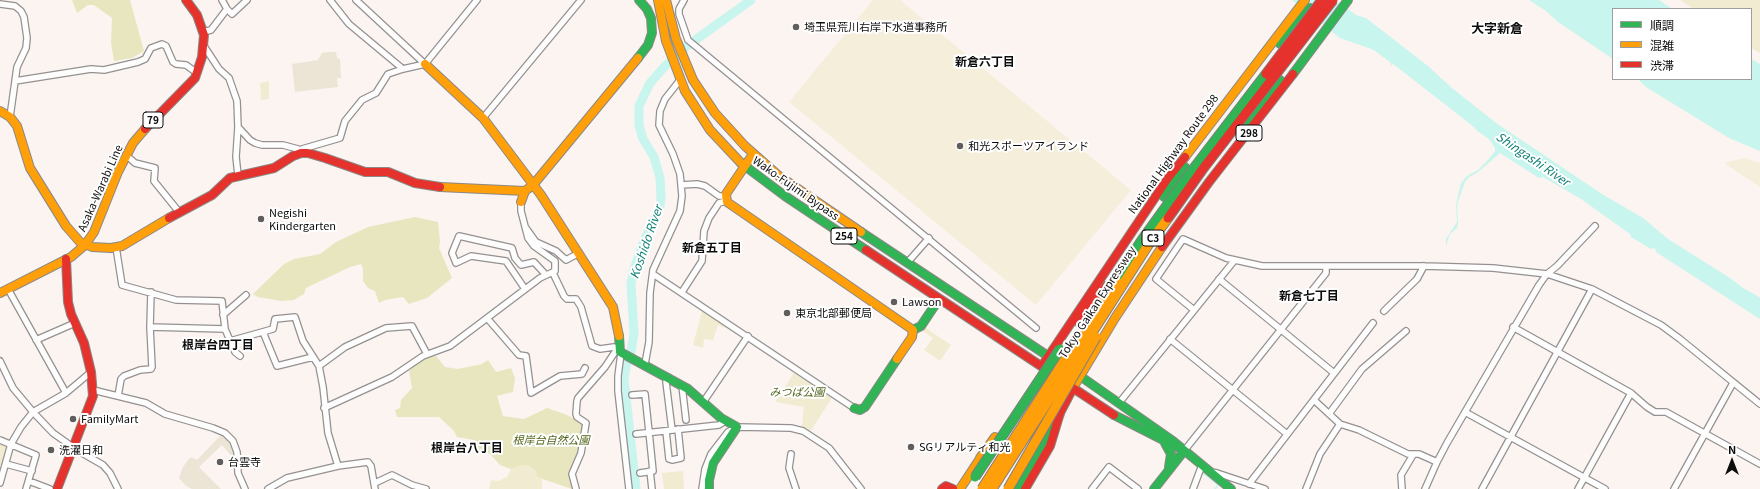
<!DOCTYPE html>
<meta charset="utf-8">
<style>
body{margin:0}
#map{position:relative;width:1760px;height:489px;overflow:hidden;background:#fbf4f1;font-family:Georgia,"Noto Sans JP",serif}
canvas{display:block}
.legend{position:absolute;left:1612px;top:8px;width:140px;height:72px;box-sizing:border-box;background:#fff;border:1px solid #9e9e9e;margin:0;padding:5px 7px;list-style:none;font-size:12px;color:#0d0d0d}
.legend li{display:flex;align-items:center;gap:8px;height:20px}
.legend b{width:20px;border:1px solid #9e9e9e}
.north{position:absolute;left:1712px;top:441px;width:40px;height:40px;-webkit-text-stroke:3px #fff;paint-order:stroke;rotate:0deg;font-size:11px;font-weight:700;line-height:16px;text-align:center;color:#0d0d0d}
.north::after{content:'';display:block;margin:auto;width:14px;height:18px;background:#0d0d0d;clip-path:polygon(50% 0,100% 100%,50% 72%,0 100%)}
</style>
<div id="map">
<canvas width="1760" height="489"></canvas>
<ul class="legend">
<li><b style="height:5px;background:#30b455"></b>順調</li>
<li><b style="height:5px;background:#ff9f0a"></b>混雑</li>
<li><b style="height:5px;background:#e5322d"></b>渋滞</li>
</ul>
<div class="north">N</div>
</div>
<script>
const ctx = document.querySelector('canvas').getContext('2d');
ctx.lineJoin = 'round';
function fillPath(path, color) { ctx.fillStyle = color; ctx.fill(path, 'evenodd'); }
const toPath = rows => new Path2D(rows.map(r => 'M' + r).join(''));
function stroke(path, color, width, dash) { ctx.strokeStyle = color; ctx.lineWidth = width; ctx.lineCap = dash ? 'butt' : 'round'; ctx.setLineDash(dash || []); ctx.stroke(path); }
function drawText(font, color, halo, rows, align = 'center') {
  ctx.font = font + ' Georgia,"Noto Sans JP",serif'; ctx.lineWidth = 4; ctx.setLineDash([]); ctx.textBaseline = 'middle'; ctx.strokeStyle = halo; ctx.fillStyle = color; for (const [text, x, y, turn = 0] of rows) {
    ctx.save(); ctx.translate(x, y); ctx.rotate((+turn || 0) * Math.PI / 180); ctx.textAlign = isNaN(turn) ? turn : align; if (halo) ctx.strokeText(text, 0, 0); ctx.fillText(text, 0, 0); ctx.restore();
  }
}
const green = toPath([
 [1680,0,1760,0,1760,53,1751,48,1751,9,1694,9],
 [269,81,269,99,261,100,260,83],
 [702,311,731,330,718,325,713,340,704,339,703,348,693,345],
 [923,326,951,345,940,361,924,350,933,338,921,330],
 [794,373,832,398,810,432,802,427,804,407,775,402],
 [547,408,567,415,577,452,569,474,572,489,542,479,542,489,489,489,491,480,498,481,507,477,511,469,519,461],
 [0,441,8,446,2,465,0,465],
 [683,471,684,489,664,489,662,473]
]);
const forest = toPath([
 [72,0,130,0,144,51,132,58,114,61,111,43,112,18,94,5,88,5,77,13],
 [415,217,438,222,440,241,439,248,452,278,427,298,409,304,403,297,385,300,379,303,375,291,368,288,363,281,363,269,361,264,350,267,306,288,304,294,294,300,281,301,258,297,253,294,284,264,294,259,320,254,336,242,368,227],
 [436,356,445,367,458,369,482,364,488,360,496,372,511,368,515,378,513,392,497,396,503,416,524,419,547,408,567,415,583,424,577,452,569,474,572,489,538,477,536,471,530,466,522,465,511,469,500,465,490,454,474,451,475,440,457,437,454,431,439,417,397,417,395,410,400,408,401,400,412,388,409,371,421,360]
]);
const cemetery = toPath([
 [327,52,336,52,337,58,340,59,341,78,337,78,338,87,295,92,292,64,318,60,322,53],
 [222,434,231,443,235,457,233,458,222,445,199,467,221,489,192,489,186,486,179,478,183,467,188,460,191,457,197,460]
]);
const pitch = toPath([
 [873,0,900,0,1131,190,1036,305,789,102],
 [1745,158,1760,163,1760,187,1724,163]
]);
const water = toPath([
 [1292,0,1336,0,1356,15,1366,18,1428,66,1452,88,1496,123,1602,194,1643,218,1668,239,1730,278,1743,288,1756,295,1760,298,1760,319,1656,252,1655,248,1651,249,1631,237,1630,234,1581,199,1543,177,1539,178,1500,153,1477,173,1469,177,1465,182,1457,204,1458,223,1457,228,1450,234,1446,246,1446,239,1457,222,1456,204,1461,183,1467,176,1478,170,1487,161,1495,151,1495,148,1490,140,1476,130,1474,127,1397,67,1393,64,1391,66,1391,63,1374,50,1340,38],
 [1529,0,1659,0,1672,9,1613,9,1613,59,1558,22,1546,11],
 [1751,59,1760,64,1760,151,1729,138,1646,87,1638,79,1751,79]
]);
const stream = toPath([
 [1204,474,1218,485,1215,489]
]);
const river = toPath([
 [636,489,624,379,626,366,631,352,634,333,631,285,633,272,644,241,660,207,661,196,660,178,654,157,643,139,639,125,639,106,650,83,666,65,687,46,751,0]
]);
const street = toPath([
 [330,0,349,24,403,69],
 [356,0,425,64],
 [684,0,679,9,679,14,688,40,1036,328],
 [0,4,15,6,21,11,24,17,27,38,26,48,17,67,10,117],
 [227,9,232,14,247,0],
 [202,30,207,31,211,30,227,9,222,0],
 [204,46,219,69,229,78,237,101,238,127,236,157,238,175],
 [15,81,91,69,104,70,138,62,145,59,151,48,162,44,166,46,173,62,176,64,186,65,197,73],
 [483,118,581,0],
 [238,127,250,140,255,143,262,145,283,145,298,149,301,153,302,149,340,138,345,121,362,100,376,93,388,74,403,69,425,64,477,0],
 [126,155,135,163,155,168,154,181,179,212],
 [681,185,697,184,705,186,719,196,725,196],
 [526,228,536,242,556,251,566,260,579,253],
 [116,247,122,285,176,300,222,301,225,329,235,352,240,356],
 [907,263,929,238],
 [553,273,564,296,567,299,576,299,581,307,592,346,600,349,614,347,619,349],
 [653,274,854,408],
 [1219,279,1334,373],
 [8,289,66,393],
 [525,289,506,261,471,256,456,263,452,253,459,236,512,248,515,258,521,265,534,262,546,275],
 [682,292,702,261,704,231,709,218,719,203,726,201],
 [1194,310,1156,279,1183,239,1226,258,1262,266,1424,266,1493,268,1547,274,1592,289,1661,325,1680,339,1760,404],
 [1384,311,1417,279,1424,266],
 [223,315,246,295],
 [487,318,519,355,526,356,531,393,560,376,582,374,585,368],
 [150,327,225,329],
 [1513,327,1631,393,1647,407,1655,412,1666,412,1760,464],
 [263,332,277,366,313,357],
 [1170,339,1287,434],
 [36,340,75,323],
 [230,341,273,329,275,319,295,317,303,341,319,366,323,387,328,433,338,466],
 [621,353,618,376,618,391,629,489],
 [0,361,13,388,33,412,53,433,77,450,103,465,110,473,118,489],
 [645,364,649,342,650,293,653,270,680,211,682,196,680,174,673,154,659,125,660,111,665,99,680,80],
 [319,366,345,347,386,328,412,326,427,354],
 [668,377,666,382,672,430],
 [682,386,686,420],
 [93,390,146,403,165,414,213,428,225,433,233,441,237,452,238,473,245,489],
 [632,395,645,394,649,432,653,471,640,473],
 [118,396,121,379,124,376,140,370,151,369,152,367,150,327,151,292],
 [1314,400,1340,424,1359,430,1408,454,1419,454,1437,462],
 [704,401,748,336],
 [1119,403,1234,261],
 [324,408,392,377,423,356,450,346,540,278,555,271,555,261,534,246,528,238,521,211,521,202],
 [1465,412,1605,489],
 [1329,414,1362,369,1406,331],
 [666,431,669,459,672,460,681,458,678,429],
 [636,434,719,425,725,421],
 [0,440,36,455,26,489],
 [1184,451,1326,273,1326,266],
 [791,454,789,468,796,489],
 [6,464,32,471],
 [650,471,652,489],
 [1211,472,1217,473,1265,489],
 [29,481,50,489],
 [0,483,11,444,21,427,33,412,66,393,91,372],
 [375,483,392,475,412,485,426,489],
 [1249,484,1373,323],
 [268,489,287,478,338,466,368,462,371,466,375,489],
 [576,489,572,474,581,453,586,423,577,417,576,414,577,401,578,398,605,367,615,352,619,349],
 [702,489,705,469,711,454,728,432,737,427,791,428,803,431,829,448,861,489],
 [1092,489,1109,467,1138,489],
 [1193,489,1202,465],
 [1306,489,1320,454,1340,424],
 [1402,489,1401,475,1413,455],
 [1425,489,1437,462,1447,443,1539,285,1547,274,1557,266,1595,226],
 [1482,489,1592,289],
 [1578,489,1631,393],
 [1674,489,1733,383]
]);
const fast = toPath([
 [1280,44,1310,8],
 [638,58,648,45,652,33,651,18,647,9,639,0],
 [1293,74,1348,0],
 [1248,122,1280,80],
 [741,163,785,196,866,250],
 [1164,197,1185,167],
 [861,232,1060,364],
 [913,330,921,326,939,299],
 [619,336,620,352,688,389,721,418,737,427,713,463,709,480,709,489],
 [1080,376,1173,441,1231,489],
 [854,408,860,410,865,407,897,359],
 [1114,415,1181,449],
 [1165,443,1171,454,1169,467],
 [1016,489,1060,413],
 [1154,489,1184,451]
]);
const slow = toPath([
 [658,0,666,41,685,91,710,130,741,163],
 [666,0,676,39,693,80,715,113,745,146,779,176,861,232],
 [425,64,483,118,541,195,613,307,619,336],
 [0,111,10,117,17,126,30,168,66,226,80,242,92,247,111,248,122,246,169,218],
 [753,154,726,194,727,202,913,330,912,337,897,359],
 [1185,157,1305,0],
 [440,187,525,191],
 [521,202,525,191,533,185,638,58],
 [0,293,71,257,85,245,94,232,118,172,133,143,145,129],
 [1053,374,1073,388,1115,318,1162,247],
 [980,458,995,437],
 [960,489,983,454]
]);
const jam = toPath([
 [145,129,195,78,202,57,204,35,197,15,186,0],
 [169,218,212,195,230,178,274,168,293,156,301,153,308,153,325,158,365,172,388,172,415,183,440,187],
 [1162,247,1209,182,1293,74],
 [866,250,1053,374],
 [1079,323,1106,286],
 [1044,363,1168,178,1185,157],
 [57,489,93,396,91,372,84,343,71,314,68,302,66,259],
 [942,489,946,486,953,489],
 [1025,489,1050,446,1060,413,1073,388,1114,415]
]);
const fastBridge = toPath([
 [1116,280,1142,240,1194,168,1266,74],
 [975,477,1060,349]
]);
const slowBridge = toPath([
 [982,489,1116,280],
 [992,489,1148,245,1168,218],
 [1008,489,1096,337]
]);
const jamBridge = toPath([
 [1266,74,1322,0],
 [1168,218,1202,170,1333,0]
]);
const markers = [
 [796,27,4,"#605e5d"],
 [960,146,4,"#605e5d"],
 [261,219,4,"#605e5d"],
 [894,302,4,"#605e5d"],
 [787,313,4,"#605e5d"],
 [73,419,4,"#605e5d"],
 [911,447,4,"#605e5d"],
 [51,450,4,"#605e5d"],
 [220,462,4,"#605e5d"]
];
const shields = [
 [153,120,20],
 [1249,133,26],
 [844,236,26],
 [1153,238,22]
];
const shieldNames = [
 ["79",153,120],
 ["298",1249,133],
 ["254",844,236],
 ["C3",1153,238]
];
const poiNames = [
 ["埼玉県荒川右岸下水道事務所",804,27],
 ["和光スポーツアイランド",968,146],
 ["Negishi",269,213],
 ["Kindergarten",269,226],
 ["Lawson",902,302],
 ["東京北部郵便局",795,313],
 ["FamilyMart",81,419],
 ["SGリアルティ和光",919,447],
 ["洗濯日和",59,450],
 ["台雲寺",228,462]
];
const streetNames = [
 ["National Highway Route 298",1173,154,-54],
 ["Asaka-Warabi Line",100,188,-66],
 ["Wako-Fujimi Bypass",796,188,35],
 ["Tokyo Gaikan Expressway",1097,302,-57]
];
const parkNames = [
 ["みつば公園",797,392],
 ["根岸台自然公園",551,440]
];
const neighbourhoodNames = [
 ["新倉六丁目",985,61],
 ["新倉五丁目",712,247],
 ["新倉七丁目",1309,295],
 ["根岸台四丁目",218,344],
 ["根岸台八丁目",467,447]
];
const waterNames = [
 ["Shingashi River",1533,159,34],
 ["Koshido River",646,242,-71]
];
const quarterNames = [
 ["大字新倉",1497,28]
];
fillPath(green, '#f1ecd1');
fillPath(forest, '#e8e6bf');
fillPath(cemetery, '#ece5d6');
fillPath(pitch, '#f5eedb');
fillPath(water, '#c8f5ed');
stroke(stream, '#c8f5ed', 1.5);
stroke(river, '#c8f5ed', 9);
stroke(street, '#949190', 8);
stroke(fast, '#8b8886', 10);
stroke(slow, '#8b8886', 10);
stroke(jam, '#8b8886', 10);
stroke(street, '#fefdfd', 5.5);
stroke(fast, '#30b455', 8);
stroke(slow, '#ff9f0a', 8);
stroke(jam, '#e5322d', 8);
stroke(fastBridge, '#817e7d', 11, []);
stroke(slowBridge, '#817e7d', 11, []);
stroke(jamBridge, '#817e7d', 11, []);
stroke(fastBridge, '#30b455', 9);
stroke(slowBridge, '#ff9f0a', 9);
stroke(jamBridge, '#e5322d', 9);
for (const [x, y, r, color] of markers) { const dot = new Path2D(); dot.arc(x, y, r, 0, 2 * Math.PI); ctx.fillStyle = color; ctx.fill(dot); stroke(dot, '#fff', 1.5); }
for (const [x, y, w] of shields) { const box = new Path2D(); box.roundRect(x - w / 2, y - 8, w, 16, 3); ctx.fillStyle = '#fff'; ctx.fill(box); stroke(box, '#0d0d0d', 1); }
drawText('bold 10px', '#0d0d0d', null, shieldNames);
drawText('11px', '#0d0d0d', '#fff', poiNames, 'left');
drawText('11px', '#0d0d0d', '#fff', streetNames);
drawText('italic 11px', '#53651d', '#fff', parkNames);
drawText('bold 12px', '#0d0d0d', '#fff', neighbourhoodNames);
drawText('italic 12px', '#158377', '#fff', waterNames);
drawText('bold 13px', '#0d0d0d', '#fff', quarterNames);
</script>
